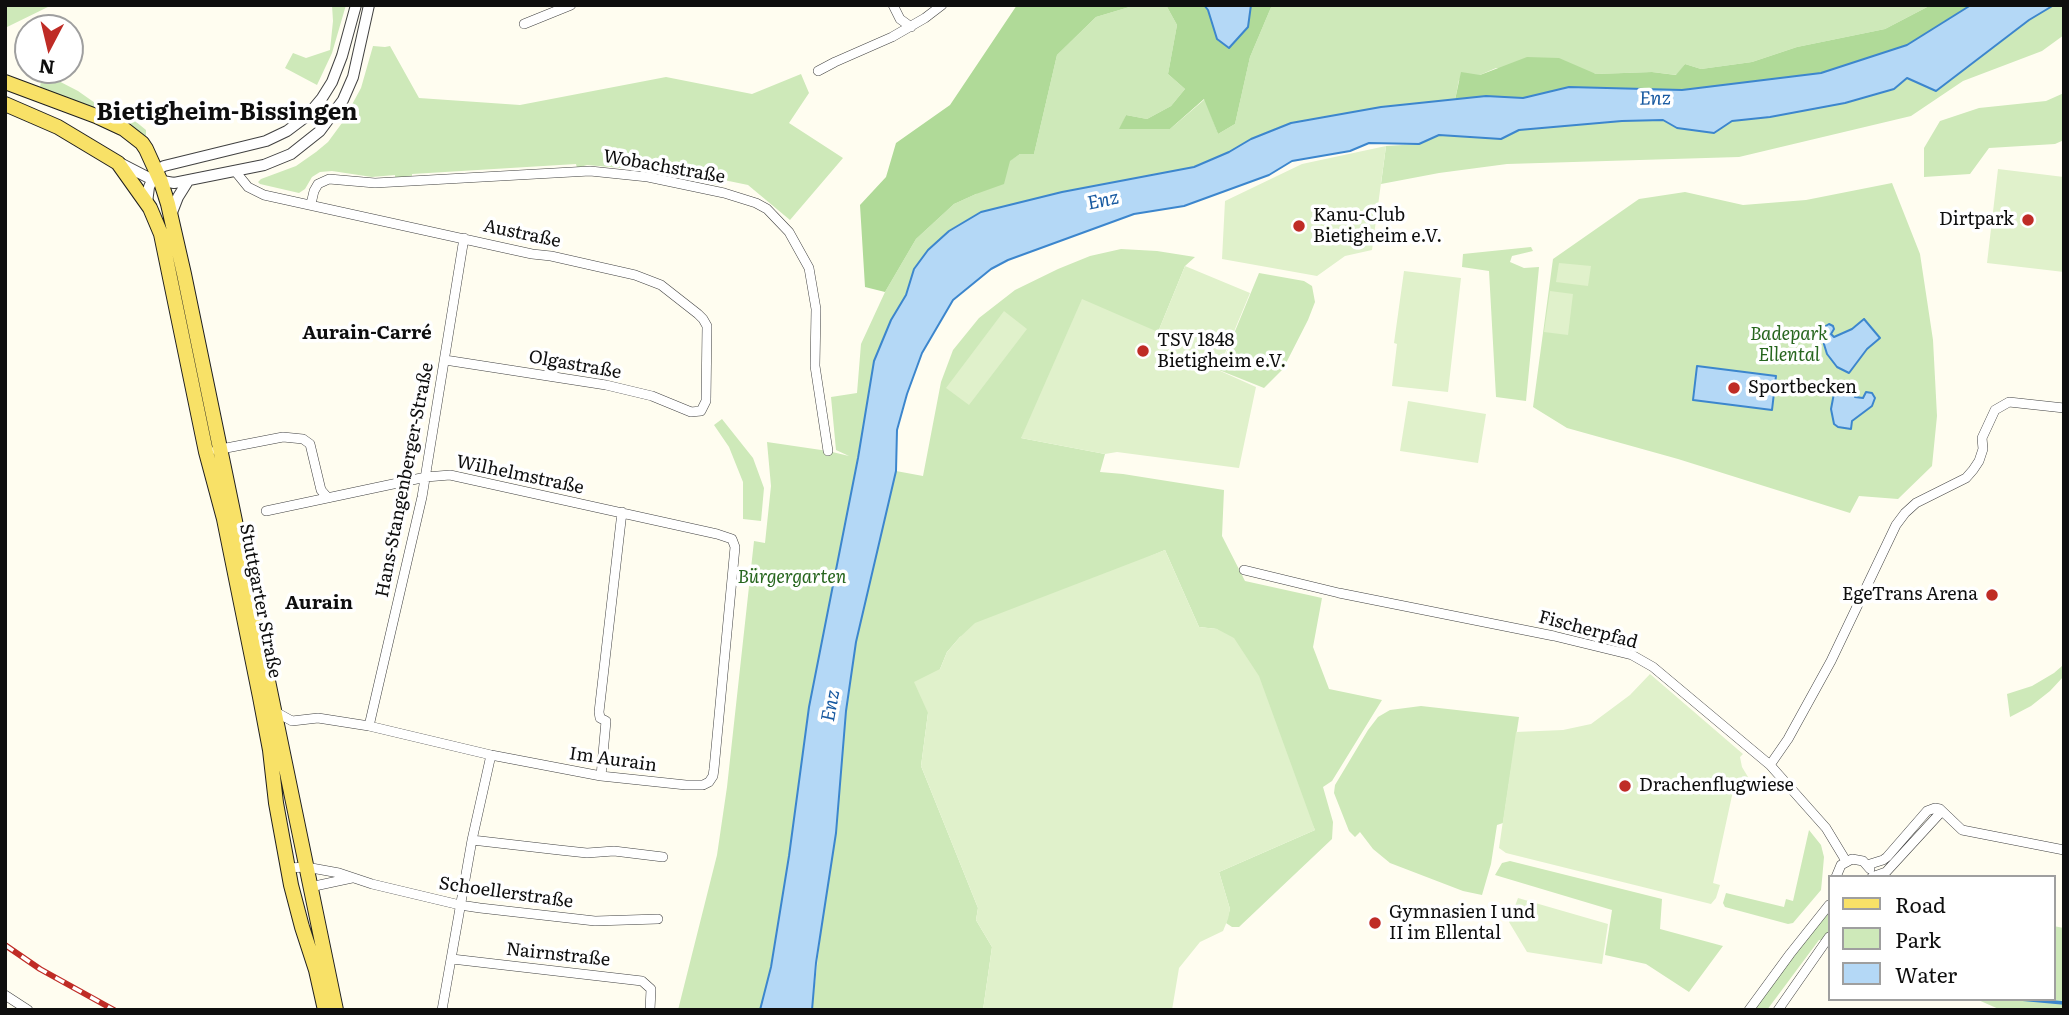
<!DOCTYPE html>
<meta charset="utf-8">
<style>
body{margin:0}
#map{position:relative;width:2069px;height:1015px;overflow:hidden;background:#fffdf0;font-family:Literata,serif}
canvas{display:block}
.frame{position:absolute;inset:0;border:7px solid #0e0e0e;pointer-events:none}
.legend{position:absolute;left:1828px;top:875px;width:228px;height:126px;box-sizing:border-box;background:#fff;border:2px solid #9f9f9f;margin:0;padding:9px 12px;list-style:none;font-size:21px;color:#0e0e0e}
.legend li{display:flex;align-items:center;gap:14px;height:35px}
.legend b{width:35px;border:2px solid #9f9f9f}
.north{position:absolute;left:14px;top:14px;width:70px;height:70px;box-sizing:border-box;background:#fff;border:2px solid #9f9f9f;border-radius:50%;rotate:187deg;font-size:19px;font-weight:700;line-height:28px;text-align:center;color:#0e0e0e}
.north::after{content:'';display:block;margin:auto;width:24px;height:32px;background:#bf2c26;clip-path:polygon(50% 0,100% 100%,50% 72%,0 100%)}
</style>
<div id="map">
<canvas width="2069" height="1015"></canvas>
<div class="frame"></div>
<ul class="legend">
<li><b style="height:9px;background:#f8e167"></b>Road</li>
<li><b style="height:19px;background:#cee9b9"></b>Park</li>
<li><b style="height:19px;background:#b4d8f6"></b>Water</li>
</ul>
<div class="north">N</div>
</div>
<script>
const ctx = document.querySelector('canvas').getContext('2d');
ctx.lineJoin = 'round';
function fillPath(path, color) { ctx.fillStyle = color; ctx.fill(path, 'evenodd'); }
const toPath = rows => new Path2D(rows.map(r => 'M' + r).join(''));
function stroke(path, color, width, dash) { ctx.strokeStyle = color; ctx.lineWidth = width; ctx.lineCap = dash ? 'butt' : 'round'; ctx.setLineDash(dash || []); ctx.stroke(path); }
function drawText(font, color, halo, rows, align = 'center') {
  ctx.font = font + ' Literata,serif'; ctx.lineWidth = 7; ctx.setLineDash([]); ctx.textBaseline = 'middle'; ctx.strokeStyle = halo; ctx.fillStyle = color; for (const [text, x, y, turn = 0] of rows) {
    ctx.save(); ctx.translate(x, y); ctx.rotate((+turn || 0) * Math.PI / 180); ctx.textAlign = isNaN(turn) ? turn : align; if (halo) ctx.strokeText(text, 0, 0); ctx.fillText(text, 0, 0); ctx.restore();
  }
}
const green = toPath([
 [11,5,52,5,5,28,5,8],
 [332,5,346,5,332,53,317,85,285,68,293,53,306,58,330,50,333,21],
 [1136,5,1166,5,1177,25,1168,74,1185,89,1171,106,1147,119,1126,115,1120,129,1170,129,1205,99,1218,134,1235,124,1250,57,1272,5,1931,5,1885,29,1797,47,1752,62,1701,69,1685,64,1677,75,1652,72,1596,74,1586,71,1496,68,1480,75,1459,80,1455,100,1381,107,1251,139,1229,152,1194,167,1062,192,981,212,948,231,914,269,906,295,891,320,858,458,809,707,789,856,771,967,760,1010,678,1010,717,855,727,787,754,541,765,543,771,486,767,442,828,451,849,456,836,450,831,397,857,393,861,344,885,292,916,239,954,204,976,194,1009,161,1020,154,1034,154,1057,55,1096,17],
 [2054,5,2064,5,2064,35,2042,51,1963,81,1911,116,1739,157,1507,164,1439,173,1381,184,1386,146,1419,144,1439,135,1501,139,1519,130,1622,121,1663,120,1677,128,1714,133,1732,121,1770,117,1845,103,1894,89,1907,78,1993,48,2029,20],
 [373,46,385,47,390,46,419,98,520,105,666,77,752,94,801,74,809,93,789,123,843,158,790,220,748,185,719,179,718,185,693,180,692,175,626,164,622,168,587,165,577,168,576,164,412,174,412,177,395,179,395,175,372,177,332,171,320,172,312,177,305,189,299,193,260,184,258,182,261,179,296,166,316,152,328,142,342,123,361,88],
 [47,75,78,91,105,110,135,121,146,130,146,136,130,125,40,88,41,80],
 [2064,93,2064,140,2055,144,1989,148,1970,174,1924,177,1924,148,1940,121,1979,108,2046,101],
 [1892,183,1920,254,1933,340,1937,416,1932,466,1898,499,1859,496,1850,513,1678,459,1567,428,1533,407,1553,259,1639,199,1685,192,1743,205,1806,200],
 [1531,247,1533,251,1512,256,1510,262,1524,268,1539,267,1526,401,1496,397,1489,271,1462,267,1463,254],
 [1121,249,1157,251,1195,257,1185,266,1158,332,1021,438,1105,454,1100,472,1123,474,1224,490,1222,536,1245,581,1322,598,1313,647,1329,689,1382,700,1332,781,1323,787,1333,822,1332,839,1239,927,1232,927,1226,923,1230,909,1219,872,1315,830,1217,629,1199,627,1165,550,960,637,947,652,940,669,928,713,921,766,978,908,976,920,992,947,983,1010,812,1010,846,711,856,642,896,471,923,476,941,382,953,350,979,318,1015,290,1058,269,1090,256],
 [1259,273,1304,281,1312,286,1315,302,1308,320,1283,369,1264,388,1219,370],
 [722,419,753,458,764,488,761,521,743,519,743,482,729,447,714,425],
 [2062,666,2064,668,2064,676,2050,691,2031,706,2010,717,2007,694,2032,686,2054,673],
 [1421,706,1519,717,1503,823,1497,825,1491,864,1482,895,1463,891,1390,863,1373,849,1360,832,1355,837,1349,831,1334,793,1335,785,1368,730,1378,717,1390,710],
 [1809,830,1821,845,1824,857,1822,880,1821,890,1793,923,1788,924,1725,907,1723,903,1726,893,1784,907,1786,899,1793,901],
 [1510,861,1662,899,1660,929,1723,946,1689,992,1646,964,1605,955,1612,910,1495,875,1502,863],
 [1829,912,1829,931,1823,940,1819,940,1767,1010,1753,1010,1791,958],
 [2053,926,2064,928,2064,1010,2001,1010,1976,999,2053,999]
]);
const forest = toPath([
 [1017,5,1136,5,1096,17,1057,55,1034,154,1020,154,1010,161,1004,184,976,194,954,204,916,239,885,292,865,287,860,205,886,177,896,143,950,105],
 [1166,5,1204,5,1208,10,1217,39,1248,27,1251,5,1272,5,1250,57,1235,124,1218,134,1204,99,1170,129,1119,129,1126,115,1147,119,1171,106,1185,89,1168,74,1177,25],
 [1931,5,1971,5,1907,45,1821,73,1682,90,1569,87,1523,98,1486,96,1455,100,1461,72,1480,75,1527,57,1559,58,1596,74,1652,72,1676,75,1685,64,1701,69,1752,62,1797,47,1885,29]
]);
const pitch = toPath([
 [1386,146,1372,250,1345,256,1317,276,1222,259,1225,201,1302,164],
 [1998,169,2064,177,2064,272,1987,263],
 [1559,263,1591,266,1588,286,1556,282],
 [1185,266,1250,293,1218,370,1256,387,1239,468,1117,452,1105,454,1021,438,1082,299,1158,332],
 [1404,271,1461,278,1448,392,1392,386,1397,344,1394,343],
 [1550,291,1573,294,1568,335,1544,332],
 [1004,311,1027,329,969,405,946,388],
 [1408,401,1486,414,1478,463,1400,451],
 [1165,550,1199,627,1217,629,1234,638,1259,676,1315,830,1219,872,1230,909,1228,919,1223,931,1200,942,1179,968,1172,1010,983,1010,992,947,976,920,978,908,921,766,928,713,914,682,940,669,947,652,960,637,975,623],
 [1650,674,1743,754,1740,757,1742,767,1748,777,1743,783,1741,792,1733,791,1713,883,1720,885,1716,898,1711,904,1506,853,1499,848,1516,732,1563,730,1591,724,1630,695],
 [1518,898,1608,924,1602,964,1527,952,1509,922]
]);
const water = toPath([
 [1204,5,1251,5,1248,27,1229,48,1217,39,1208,10,1204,5],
 [1971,5,2054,5,2029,20,1936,91,1907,78,1894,89,1845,103,1770,117,1732,121,1714,133,1677,128,1663,120,1622,121,1519,130,1501,139,1439,135,1419,144,1369,143,1350,151,1292,161,1269,175,1184,206,1134,214,1008,260,991,269,953,300,922,353,907,394,897,430,896,471,856,642,846,711,836,833,816,963,812,1010,760,1010,771,967,789,856,809,707,858,458,874,361,891,320,906,295,914,269,928,250,949,231,981,212,1062,192,1194,167,1229,152,1251,139,1291,123,1381,107,1486,96,1523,98,1569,87,1682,90,1821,73,1907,45,1971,5],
 [1864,319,1880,338,1867,349,1849,373,1837,367,1827,354,1823,341,1824,327,1829,324,1833,326,1834,329,1831,334,1834,337,1852,329,1864,319],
 [1697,366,1776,376,1772,410,1693,400,1697,366],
 [1835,388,1855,390,1855,397,1863,398,1866,392,1872,393,1875,398,1872,406,1852,421,1851,429,1838,427,1834,424,1831,409,1835,388]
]);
const stream = toPath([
 [2020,999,2064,1003]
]);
const minor = toPath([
 [893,5,900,19,911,27],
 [524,24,571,5],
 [818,71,835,62,892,37,925,18,942,5],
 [235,171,248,187,264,195,532,254,551,256,635,275,661,285,698,314,703,319,707,326,706,401,701,411,691,412,652,396,606,385,445,360],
 [311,204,314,191,318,184,329,179,375,183,590,171,648,177,724,193,756,203,767,209,789,232,809,268,816,309,815,366,828,451],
 [216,450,283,437,303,439,310,444,321,490,328,498],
 [266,511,426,477,450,475,717,534,732,539,735,547,714,769,713,776,709,782,703,785,686,785,601,776,491,755,369,726,318,718,292,721,274,711],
 [1244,570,1339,593,1554,636,1632,655,1653,667,1770,765,1826,828,1846,861],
 [369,726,422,497,464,238],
 [1770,765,1788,739,1831,661,1896,525,1905,513,1916,503,1966,478,1973,470,1979,461,1983,449,1982,438,1995,410,2009,402,2064,408],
 [601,776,606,721,600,718,599,712,622,512],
 [472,840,559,850,587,853,614,851,663,857],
 [1867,865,1883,860,1887,857,1927,811,1935,808,1940,809,1962,830,2064,850],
 [289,868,306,867,339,873,372,884,460,905,480,908,595,921,658,919],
 [1836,877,1841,865,1852,859,1863,861,1870,869],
 [1872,877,1886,872,1942,811],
 [310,887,352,878],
 [452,959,642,981,651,989,650,1010],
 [5,995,28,1010],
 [442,1010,472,840,491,755],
 [1749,1010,1790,954,1829,905],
 [1778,1010,1829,937]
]);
const tertiary = toPath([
 [120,163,151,179,174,183,264,165,291,154,320,131,343,100,353,77,369,5],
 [147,203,149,187,157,170,164,166,266,141,287,131,307,116,322,98,332,82,342,56,356,5],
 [171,215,178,197,188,181]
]);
const primary = toPath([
 [5,82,96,116,124,129,142,143,146,149,161,182,168,204,184,274,336,1010],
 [5,104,58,127,118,163,150,208,161,234,206,452,224,519,260,697,270,750,276,803,291,885,302,927,316,970,325,1010]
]);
const rail = toPath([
 [5,945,40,969,114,1010]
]);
const markers = [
 [2028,220,7,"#bf2c26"],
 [1299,226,7,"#bf2c26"],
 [1143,351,7,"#bf2c26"],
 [1734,388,7,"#bf2c26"],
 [1992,595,7,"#bf2c26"],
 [1625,786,7,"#bf2c26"],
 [1375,923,7,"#bf2c26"]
];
const streetNames = [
 ["Wobachstraße",664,167,10],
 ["Austraße",522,234,12],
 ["Olgastraße",575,365,10],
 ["Wilhelmstraße",520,475,12],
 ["Hans-Stangenberger-Straße",405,480,-79],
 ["Stuttgarter Straße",260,601,79],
 ["Fischerpfad",1588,630,15],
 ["Im Aurain",613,760,8],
 ["Schoellerstraße",506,893,8],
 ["Nairnstraße",558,955,6]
];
const poiNames = [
 ["Kanu-Club",1313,216],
 ["Bietigheim e.V.",1313,237],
 ["Dirtpark",2014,220,"right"],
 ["TSV 1848",1157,341],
 ["Bietigheim e.V.",1157,362],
 ["Sportbecken",1748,388],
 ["EgeTrans Arena",1978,595,"right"],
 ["Drachenflugwiese",1639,786],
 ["Gymnasien I und",1389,913],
 ["II im Ellental",1389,934]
];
const parkNames = [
 ["Badepark",1789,335],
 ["Ellental",1789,356],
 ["Bürgergarten",792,578]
];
const waterNames = [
 ["Enz",1655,99,-1],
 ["Enz",1103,201,-12],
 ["Enz",831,706,-80]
];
const neighbourhoodNames = [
 ["Aurain-Carré",367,333],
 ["Aurain",319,603]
];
const districtNames = [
 ["Bietigheim-Bissingen",227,113]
];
fillPath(green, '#cee9b9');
fillPath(forest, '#b0da98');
fillPath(pitch, '#e0f1cb');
fillPath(water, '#b4d8f6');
stroke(water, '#3c86cd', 2);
stroke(stream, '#3c86cd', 3.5);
stroke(minor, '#414141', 10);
stroke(tertiary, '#414141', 12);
stroke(primary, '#1f1f1f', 16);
stroke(minor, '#fff', 9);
stroke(tertiary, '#fff', 10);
stroke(primary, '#f8e167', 14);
stroke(rail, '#bf2c26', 6);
stroke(rail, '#fff', 3.5, [10]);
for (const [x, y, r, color] of markers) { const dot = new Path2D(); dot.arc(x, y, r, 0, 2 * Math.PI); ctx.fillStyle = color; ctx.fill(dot); stroke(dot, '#fff', 2.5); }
drawText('18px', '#0e0e0e', '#fff', streetNames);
drawText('18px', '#0e0e0e', '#fff', poiNames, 'left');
drawText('italic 18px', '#27661e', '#fff', parkNames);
drawText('italic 19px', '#1759a0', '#fff', waterNames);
drawText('bold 19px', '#0e0e0e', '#fff', neighbourhoodNames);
drawText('bold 24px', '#0e0e0e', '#fff', districtNames);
</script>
